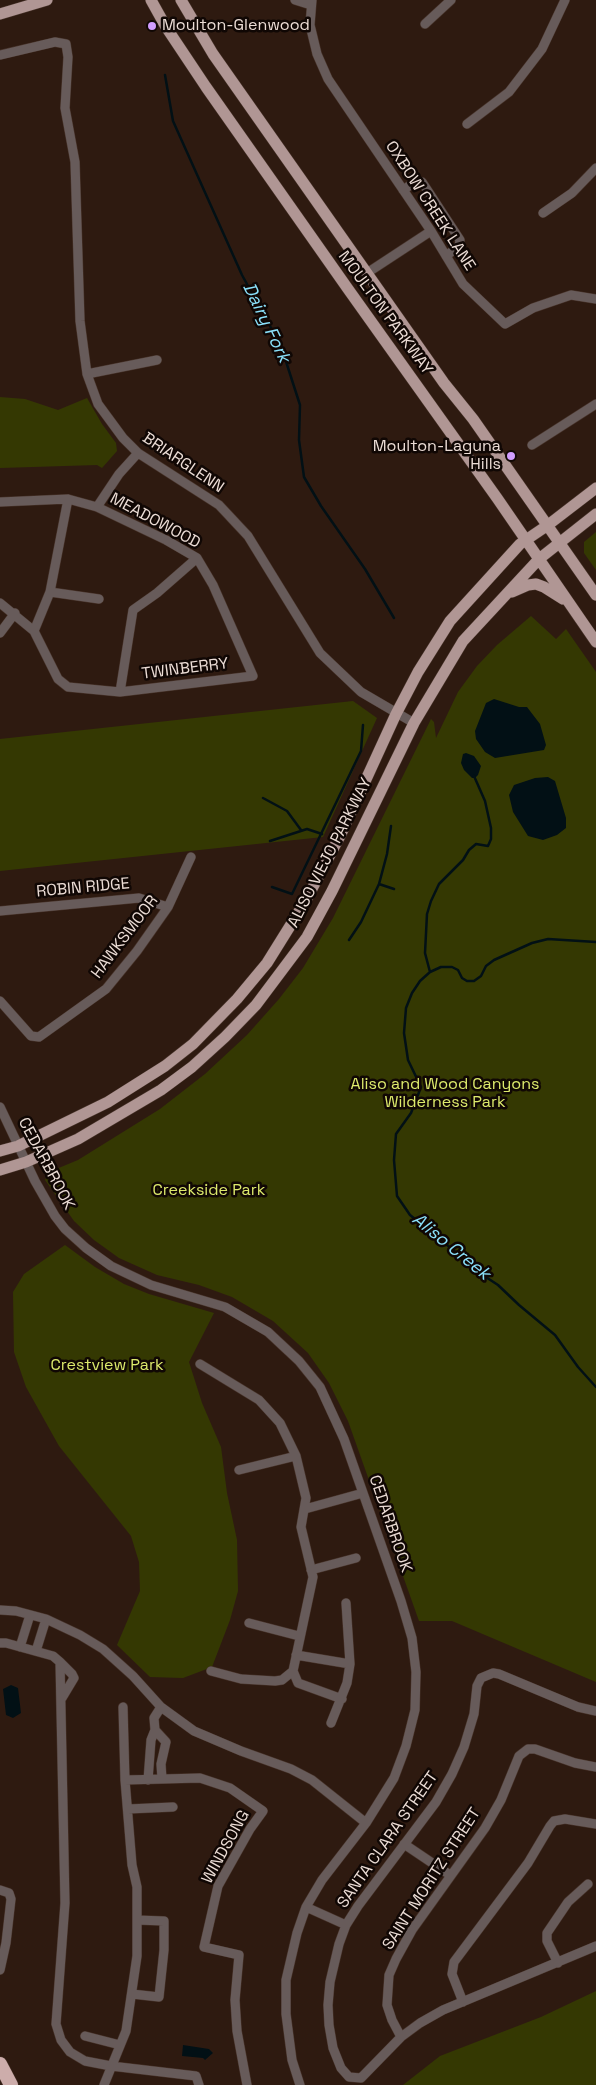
<!DOCTYPE html>
<style>
body{margin:0}
canvas{display:block;background:#2e1a10}
</style>
<canvas width="596" height="2085"></canvas>
<script>
const ctx = document.querySelector('canvas').getContext('2d');
ctx.lineJoin = 'round';
function fillPath(path, color) { ctx.fillStyle = color; ctx.fill(path, 'evenodd'); }
const toPath = rows => new Path2D(rows.map(r => 'M' + r).join(''));
function stroke(path, color, width, dash) { ctx.strokeStyle = color; ctx.lineWidth = width; ctx.lineCap = dash ? 'butt' : 'round'; ctx.setLineDash(dash || []); ctx.stroke(path); }
function drawText(font, color, halo, rows, align = 'center') {
  ctx.font = font + ' "Space Grotesk",sans-serif'; ctx.lineWidth = 5; ctx.setLineDash([]); ctx.textBaseline = 'middle'; ctx.strokeStyle = halo; ctx.fillStyle = color; for (const [text, x, y, turn = 0] of rows) {
    ctx.save(); ctx.translate(x, y); ctx.rotate((+turn || 0) * Math.PI / 180); ctx.textAlign = isNaN(turn) ? turn : align; if (halo) ctx.strokeText(text, 0, 0); ctx.fillText(text, 0, 0); ctx.restore();
  }
}
const green = toPath([
 [0,397,25,399,58,410,87,398,102,424,116,443,117,451,102,468,97,465,0,468],
 [596,532,596,570,584,553,584,542],
 [531,616,556,639,566,629,596,672,596,1682,452,1621,419,1621,348,1421,329,1383,308,1353,273,1321,232,1297,199,1285,157,1275,119,1258,94,1240,74,1221,45,1180,49,1172,78,1160,160,1109,205,1074,247,1035,279,999,303,968,333,918,431,719,434,722,436,738,458,692,477,666,497,645],
 [353,701,377,718,323,837,0,871,0,739],
 [65,1245,95,1267,124,1284,149,1294,214,1313,189,1362,202,1403,221,1447,227,1493,237,1540,238,1591,230,1620,212,1667,183,1678,150,1677,117,1645,140,1591,139,1562,131,1536,59,1446,26,1387,14,1352,13,1292,24,1274],
 [596,1991,596,2085,403,2085,440,2056,541,2017]
]);
const water = toPath([
 [494,699,519,707,527,707,540,724,546,745,544,750,495,758,485,752,476,739,475,731,486,703],
 [466,753,474,756,481,766,478,775,475,778,472,778,464,770,461,763,463,754],
 [548,777,555,781,566,818,566,828,557,835,543,840,528,836,513,812,509,795,514,785,535,778],
 [11,1685,18,1688,21,1713,13,1718,6,1715,3,1689],
 [183,2045,209,2049,213,2053,205,2060,203,2058,182,2056]
]);
const stream = toPath([
 [165,75,173,121,242,275,281,346,300,405,299,440,304,477,321,506,365,569,394,618],
 [263,798,287,811,301,830],
 [270,841,307,829,322,834],
 [379,884,387,854,391,826],
 [272,887,292,894,361,751,363,725],
 [349,940,361,922,379,884,394,889],
 [596,942,548,939,532,943,494,960,486,966,481,976,474,981,467,981,462,978,458,970,452,967,441,967,430,972,420,981,412,993,406,1008,404,1033,408,1060,421,1087,411,1113,396,1134,394,1160,397,1196,410,1215,452,1249,472,1268,498,1285,519,1305,555,1335,578,1367,596,1387],
 [430,972,425,953,427,914,431,901,439,884,463,860,469,850,476,844,488,846,491,839,491,828,485,801,474,776]
]);
const minor = toPath([
 [295,0,311,5],
 [312,0,310,25,317,54,328,79,431,231,463,284,505,324,533,308,571,295,596,299],
 [425,24,451,0],
 [0,55,55,42,66,44,68,57,65,108,75,162,80,321,87,374,98,404,123,438,138,453,219,505,248,536,320,653,361,692,414,723],
 [467,124,509,92,542,49,565,0],
 [403,190,415,182,422,182,460,240,459,246,446,256],
 [543,213,572,193,596,168],
 [367,273,431,231],
 [87,374,157,360],
 [532,445,596,404],
 [0,502,68,499,97,507,166,540,197,558,213,585,253,676,120,692,68,687,58,679,34,631,0,603],
 [97,507,119,474,138,453],
 [50,592,99,599],
 [34,631,50,592,68,499],
 [0,633,15,613],
 [120,692,133,610,157,593,197,558],
 [0,911,139,898,168,907],
 [0,1001,31,1036,39,1037,106,989,137,951,168,907,191,857],
 [0,1107,35,1181,55,1216,65,1229,86,1248,111,1266,151,1285,225,1307,268,1332,299,1361,320,1387,344,1439,401,1601,412,1638,416,1672,415,1710,406,1746,394,1778,366,1823,322,1880,306,1907,297,1933,286,1980,286,2014,292,2060,300,2085],
 [200,1364,259,1400,280,1423,296,1456,306,1498,301,1527,313,1577,293,1671],
 [239,1470,296,1456],
 [305,1509,363,1493],
 [311,1570,356,1558],
 [0,1610,16,1611,46,1619,80,1635,103,1649,133,1676,161,1707,194,1731,241,1751,291,1769,312,1780,366,1823],
 [249,1623,299,1636],
 [0,1643,6,1643,53,1656,60,1662,72,1674,74,1678,62,1698],
 [20,1647,30,1615],
 [36,1651,46,1619],
 [296,1655,350,1664],
 [60,1662,65,1903,56,2024,61,2040,70,2052,85,2061,111,2066,196,2076,199,2085],
 [211,1671,241,1679,275,1681,282,1680,293,1671,298,1683,342,1699],
 [123,1707,125,1780],
 [596,1711,578,1707,499,1674,493,1673,481,1678,477,1686,474,1714,464,1747,452,1774,436,1802,358,1906,346,1925,339,1944,330,1982,328,2005,329,2025,333,2048,341,2068,349,2077,361,2078,401,2037,420,2023,443,2010,596,1946],
 [331,1723,347,1683,350,1664,346,1603],
 [155,1730,166,1742,161,1764,162,1779],
 [148,1780,151,1740,155,1730,154,1718,161,1707],
 [128,1809,173,1807],
 [404,1844,450,1875],
 [0,1890,9,1893,11,1899,6,1943,0,1970],
 [306,1907,346,1925],
 [558,1963,547,1941,547,1933,568,1902,588,1884],
 [132,1994,159,1997,164,1950,164,1921,137,1920],
 [463,2002,452,1974,454,1962,528,1863,550,1826,554,1821,565,1819,596,1824],
 [85,2036,120,2045],
 [401,2037,392,2020,387,2005,389,1975,396,1959,412,1930,485,1828,501,1800,519,1756,528,1749,535,1749,575,1763,596,1767],
 [104,2085,126,2031,137,1956,137,1887,132,1865,125,1780,200,1778,230,1788,263,1811,250,1829,218,1886,204,1947,239,1955,235,2000,237,2031,247,2085]
]);
const major = toPath([
 [151,0,166,27,206,87,348,289,497,498,596,642],
 [181,0,213,54,444,383,473,419,596,595],
 [0,14,47,0],
 [512,592,528,585,536,584,544,587,563,599],
 [0,1151,18,1146,108,1102,165,1066,193,1044,237,999,267,963,305,902,341,834,396,714,418,672,450,621,520,544,548,525,596,488],
 [0,1170,26,1162,78,1139,161,1090,192,1067,225,1037,256,1005,307,937,332,891,414,723,463,641,539,559,596,514]
]);
const highway = toPath([
 [0,2064,11,2085]
]);
const markers = [
 [152,26,5,"#d19dfe"],
 [511,456,5,"#d19dfe"]
];
const poiNames = [
 ["Moulton-Glenwood",162,26],
 ["Moulton-Laguna",501,447,"right"],
 ["Hills",501,465,"right"]
];
const streetNames = [
 ["OXBOW CREEK LANE",430,206,57],
 ["MOULTON PARKWAY",385,313,54],
 ["BRIARGLENN",183,463,34],
 ["MEADOWOOD",155,521,28],
 ["TWINBERRY",185,669,-7],
 ["ALISO VIEJO PARKWAY",330,853,-63],
 ["ROBIN RIDGE",83,888,-5],
 ["HAWKSMOOR",125,937,-53],
 ["CEDARBROOK",46,1164,62],
 ["CEDARBROOK",390,1524,71],
 ["SANTA CLARA STREET",388,1840,-55],
 ["WINDSONG",226,1847,-61],
 ["SAINT MORITZ STREET",432,1879,-57]
];
const parkNames = [
 ["Aliso and Wood Canyons",445,1085],
 ["Wilderness Park",445,1103],
 ["Creekside Park",209,1191],
 ["Crestview Park",107,1366]
];
const waterNames = [
 ["Dairy Fork",266,323,64],
 ["Aliso Creek",451,1247,39]
];
fillPath(green, '#343802');
fillPath(water, '#021015');
stroke(stream, '#021015', 2.5);
stroke(minor, '#49352c', 10);
stroke(major, '#49352c', 12);
stroke(highway, '#49352c', 15);
stroke(minor, '#675b5a', 9);
stroke(major, '#b09694', 11);
stroke(highway, '#cdadab', 14);
for (const [x, y, r, color] of markers) { const dot = new Path2D(); dot.arc(x, y, r, 0, 2 * Math.PI); ctx.fillStyle = color; ctx.fill(dot); stroke(dot, '#100704', 2); }
drawText('16px', '#ecddd6', '#100704', poiNames, 'left');
drawText('16px', '#ecddd6', '#100704', streetNames);
drawText('16px', '#ddea6c', '#100704', parkNames);
drawText('italic 18px', '#8be1fb', '#100704', waterNames);
</script>
